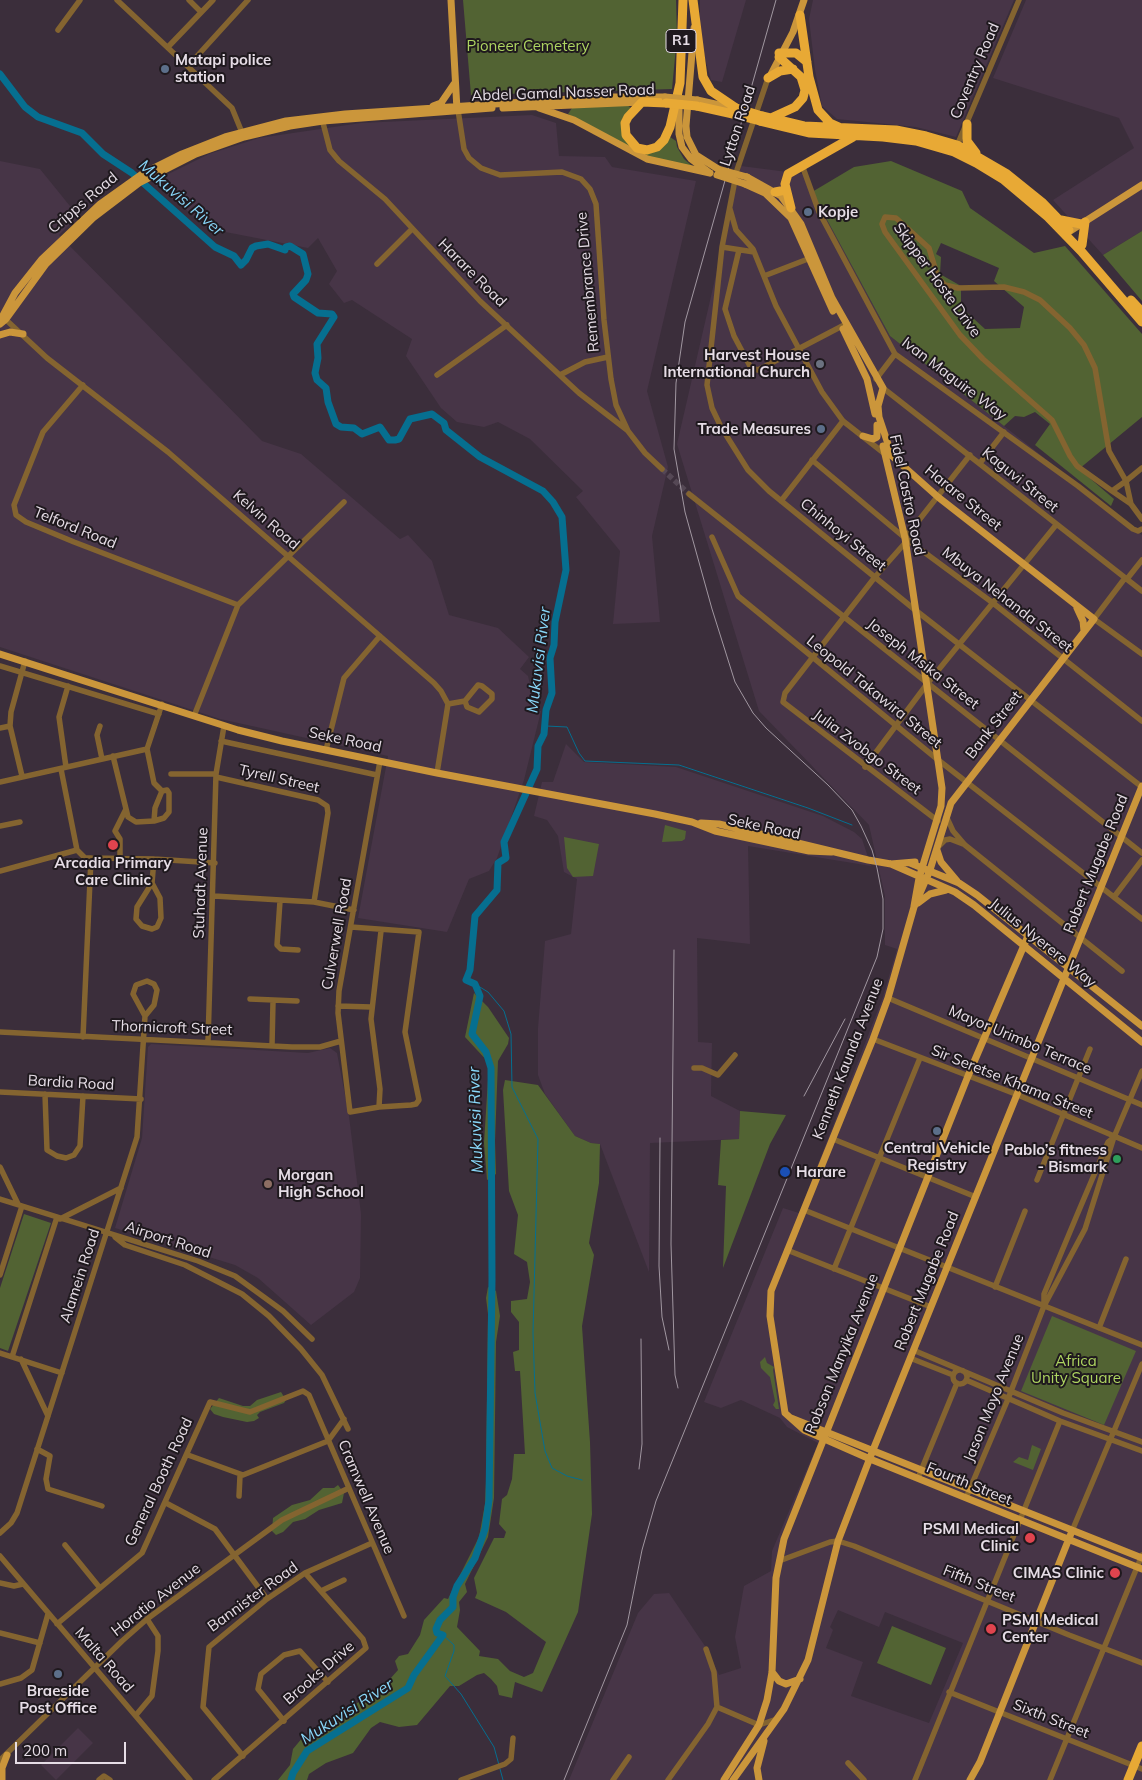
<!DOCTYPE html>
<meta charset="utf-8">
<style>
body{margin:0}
#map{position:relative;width:1142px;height:1780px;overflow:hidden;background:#3b2e3b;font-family:Mulish,sans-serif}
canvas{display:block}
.scale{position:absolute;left:15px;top:1742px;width:111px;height:22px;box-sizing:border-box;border:2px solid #e6dde6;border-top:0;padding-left:6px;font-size:15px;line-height:18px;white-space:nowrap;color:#e6dde6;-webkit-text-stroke:4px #1f191e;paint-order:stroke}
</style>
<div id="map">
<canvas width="1142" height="1780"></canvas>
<div class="scale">200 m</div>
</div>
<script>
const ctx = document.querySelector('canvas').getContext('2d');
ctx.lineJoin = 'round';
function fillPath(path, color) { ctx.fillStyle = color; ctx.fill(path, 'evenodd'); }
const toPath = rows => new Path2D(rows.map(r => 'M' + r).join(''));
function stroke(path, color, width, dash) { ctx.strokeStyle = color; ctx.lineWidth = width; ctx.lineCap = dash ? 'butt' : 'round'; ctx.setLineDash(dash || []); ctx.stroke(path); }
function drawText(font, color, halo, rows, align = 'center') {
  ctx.font = font + ' Mulish,sans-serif'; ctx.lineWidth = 4; ctx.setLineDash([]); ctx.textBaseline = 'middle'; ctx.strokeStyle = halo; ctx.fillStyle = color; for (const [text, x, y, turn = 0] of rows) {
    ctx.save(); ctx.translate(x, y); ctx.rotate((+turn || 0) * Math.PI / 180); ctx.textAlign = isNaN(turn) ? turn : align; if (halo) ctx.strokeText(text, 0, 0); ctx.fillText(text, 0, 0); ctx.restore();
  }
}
const built = toPath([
 [700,0,746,0,722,82,711,80,700,40],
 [813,0,1014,0,956,137,916,127,837,119,822,106,815,70,809,19],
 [1026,0,1142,0,1142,231,1103,255,1053,200,1134,148,1119,118,993,78],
 [532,115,556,123,559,156,605,157,612,167,696,181,647,391,668,467,652,536,660,622,613,624,620,551,576,497,583,491,530,439,498,422,484,427,457,422,441,408,406,356,412,339,352,300,344,303,329,284,337,271,318,238,308,248,210,229,152,182,209,154,259,138,361,123],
 [0,161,40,169,78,216,59,235,262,441,301,454,400,539,408,535,432,561,449,615,498,628,529,657,520,669,528,676,534,701,532,710,541,711,524,780,497,858,489,871,469,879,447,932,358,918,388,756,220,719,0,647],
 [741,166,803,174,890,336,1142,535,1142,1780,569,1780,638,1613,654,1594,669,1593,707,1649,719,1675,741,1668,735,1637,744,1586,771,1571,772,1551,818,1443,787,1427,780,1418,741,1400,721,1408,704,1402,783,1208,799,1213,883,997,897,949,885,945,885,896,869,825,759,711,677,444],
 [838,1610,879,1627,885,1612,963,1643,929,1723,851,1696,863,1662,826,1648,833,1630,830,1627],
 [566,744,584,762,676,767,823,816,854,832,862,839,871,866,748,846,750,944,697,938,698,1042,712,1043,711,1096,740,1111,739,1139,650,1143,649,1272,600,1144,591,1143,575,1136,545,1094,538,1075,538,1028,545,941,571,934,577,879,564,872,558,836,547,820,534,816,542,782,553,782],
 [151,1044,308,1053,330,1048,337,1053,349,1116,361,1214,360,1278,354,1292,311,1325,258,1278,235,1265,115,1228,142,1138,148,1047],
 [78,1728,93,1743,56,1780,41,1765]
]);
const green = toPath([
 [463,0,676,0,677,36,672,89,471,95],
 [627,105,631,108,622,119,621,128,646,152,670,137,676,141,677,147,684,159,697,170,647,157,568,114,572,108],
 [891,161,962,191,970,208,1034,253,1065,246,1142,334,1142,417,1079,469,1114,499,1111,506,1035,445,1050,424,1035,412,1024,417,1015,416,1004,426,890,336,812,192,854,167],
 [941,243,999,268,994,281,1024,307,1020,328,985,329,961,307,961,286,940,274,941,257,936,254],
 [1142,231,1142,301,1103,255],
 [665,825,686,831,685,839,682,841,662,842],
 [564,837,599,844,593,876,573,877,567,868],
 [474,993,488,1007,509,1038,508,1044,498,1061,495,1141,496,1174,487,1180,484,1143,489,1063,465,1037],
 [505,1080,538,1085,575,1136,591,1143,600,1144,599,1183,589,1243,594,1255,582,1326,590,1442,592,1514,578,1612,542,1692,515,1682,512,1698,499,1695,497,1686,491,1679,484,1673,477,1675,459,1686,450,1686,417,1725,399,1727,380,1722,371,1728,353,1753,326,1763,309,1774,307,1780,278,1780,290,1765,293,1749,303,1737,322,1731,335,1716,381,1689,398,1670,395,1661,399,1656,408,1654,420,1635,424,1620,444,1598,448,1599,479,1537,485,1504,486,1481,488,1314,486,1298,488,1287,496,1291,500,1316,496,1342,494,1498,488,1537,465,1584,467,1592,459,1602,460,1610,457,1627,480,1651,479,1656,498,1659,510,1671,524,1677,533,1673,546,1642,506,1612,475,1598,477,1593,474,1578,494,1538,504,1538,506,1532,499,1524,502,1499,507,1495,512,1479,514,1454,525,1454,520,1371,515,1371,513,1352,519,1350,519,1322,511,1312,511,1301,527,1299,530,1282,527,1262,514,1254,518,1215,509,1191,503,1090],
 [740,1111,786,1115,770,1144,723,1268,726,1186,718,1185,721,1140,739,1139],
 [24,1214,51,1223,8,1351,0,1348,0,1288],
 [1052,1316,1136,1351,1104,1425,1021,1391],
 [765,1357,767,1363,774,1367,773,1370,779,1409,776,1409,773,1405,775,1401,770,1377,761,1368,760,1362],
 [281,1392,286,1400,284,1403,260,1412,257,1415,259,1418,254,1421,247,1422,223,1417,214,1414,210,1409,219,1398,243,1406,250,1406,257,1400],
 [1032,1445,1041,1449,1033,1470,1013,1462,1019,1457,1028,1460],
 [338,1485,344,1493,342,1503,319,1510,305,1519,293,1522,283,1532,276,1535,272,1531,273,1518,292,1505,310,1500,323,1488,334,1488],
 [892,1626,946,1648,931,1685,877,1663]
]);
const stream = toPath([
 [546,726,567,727,579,753,585,761,679,765,808,808,852,825],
 [475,984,488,992,504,1011,511,1034,512,1087,538,1139,533,1333,535,1393,545,1451,552,1468,567,1476,582,1480],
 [443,1635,454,1645,454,1651,445,1676,461,1694,494,1747,499,1765],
 [500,1769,503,1780]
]);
const river = toPath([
 [0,74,25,107,38,117,82,133,103,154,132,173,215,247,234,256,241,265,246,260,252,248,256,246,268,244,285,250,286,247,290,246,303,254,308,274,306,280,293,294,294,297,318,313,332,314,334,317,317,344,318,358,315,373,317,380,326,388,328,402,336,424,341,427,354,428,362,434,380,427,389,440,395,440,399,439,410,419,432,414,444,423,446,430,480,457,543,491,553,502,562,517,566,570,555,622,554,645,550,658,552,693,546,710,544,734,538,746,537,769,504,842,506,858,498,863,497,890,475,916,470,970,466,980,475,984,480,996,472,1034,486,1052,491,1068,492,1280,489,1500,485,1529,475,1558,457,1586,453,1597,453,1607,440,1620,436,1629,437,1633,443,1635,414,1675,408,1688,307,1751,293,1773,291,1780]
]);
const minorTunnel = toPath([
 [662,469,689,494]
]);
const minor = toPath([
 [117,0,232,108,243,135],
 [189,0,201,12],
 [58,30,80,0],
 [168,47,213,0],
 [189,65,248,0],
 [768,78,737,170,722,247,707,385,712,408,721,427,748,470,769,491,914,609,1142,787],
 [458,110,464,149,469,158,481,168,500,175,562,172,581,179,590,189,596,204,604,320,611,379,616,405,628,431,645,453,662,469],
 [322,119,330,150,339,161,385,199,480,301,579,393,627,430],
 [956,148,1019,0],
 [802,165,819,212,895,354,1078,486,1133,529,1138,531,1142,529],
 [730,209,736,230,753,249,776,306,822,392,843,421,885,454],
 [722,247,754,252],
 [739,250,725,309,734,336,751,368,758,370,846,324],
 [377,264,412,229],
 [764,276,813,257],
 [3,317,47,358,168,452,434,683,441,691,448,704,437,773],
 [437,375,507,325],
 [560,375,585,362,608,357],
 [876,379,895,354],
 [83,385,43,432,14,505,16,515,26,522,74,542,238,605],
 [883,388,1142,591],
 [812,460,905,538,993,603,1142,721],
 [980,463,1004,432],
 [1142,468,1126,481,1112,491,1077,466,1070,456,1052,420,983,359,960,335,885,232,882,224,885,217,896,218,929,248,938,278,945,285,958,288,1004,287,1024,292,1040,300,1070,328,1084,345,1095,368,1109,451,1126,481,1131,504,1142,519],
 [1112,491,1131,504],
 [689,494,1142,853],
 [781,501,843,421],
 [712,537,738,596,937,759,1142,919],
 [905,538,970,455],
 [905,543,875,577,785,693,783,702,938,821],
 [1125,578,1094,619,1142,654],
 [1127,579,1142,560],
 [0,666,159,714],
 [448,704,465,701,467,707,479,712,492,699,492,694,482,686,478,685,465,701],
 [194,716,238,605,344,502],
 [100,726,97,735,102,759],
 [0,728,10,726],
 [221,741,377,775],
 [326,750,344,678,380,636],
 [113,756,128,817,136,822,154,821,155,808,162,791,154,783,147,749,162,704],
 [380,761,339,991,338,1013,350,1112,379,1107,380,1089,371,1019,381,931],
 [66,767,59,717,68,686],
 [865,767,927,684,1056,525],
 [61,769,77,850],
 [171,774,216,774],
 [22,776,10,726,11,712,25,661],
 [216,777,318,800,327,806,328,813,314,902],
 [0,782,147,749],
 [947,818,953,831,965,845,1122,971],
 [154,821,164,818,169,812,169,793,167,790,162,791],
 [0,826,20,822],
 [938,847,945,840,950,839,963,844],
 [120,858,120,839,115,831,126,809],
 [0,871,77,850,85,858,91,858,154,859,215,863],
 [152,883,137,907,136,919,142,926,152,929,157,927,161,918,160,898,152,883,154,859],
 [214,896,314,902,354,910],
 [1114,897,1142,860],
 [280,901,277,945,281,949,298,950],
 [351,927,419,932,405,1032,419,1100,416,1104,411,1105,379,1107],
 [888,998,1142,1105],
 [250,999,297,1001],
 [338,1006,371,1007],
 [0,1032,292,1047,320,1047,341,1041],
 [83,1037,91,858],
 [873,1039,1018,1095,1142,1148],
 [208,1042,216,774,224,726],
 [272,1046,273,1002],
 [694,1068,702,1068,718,1075,735,1055],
 [0,1092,141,1099],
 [45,1094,47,1150,57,1156,66,1158,74,1155,80,1146,83,1096],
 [833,1139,976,1197],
 [0,1167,18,1204],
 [1037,1180,1090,1049],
 [0,1199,198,1261,235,1276,283,1311,312,1339],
 [804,1210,1142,1345],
 [60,1219,121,1188],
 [115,1237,125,1245,185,1265,242,1294,269,1316,301,1349,322,1375,348,1429],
 [787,1250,931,1307],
 [834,1269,920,1058],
 [0,1275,22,1206],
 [995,1287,1025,1211],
 [1044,1306,1044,1294,1077,1215,1108,1142,1114,1137],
 [1099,1328,1126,1259],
 [913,1350,1063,1413,1142,1442],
 [0,1353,62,1373],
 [12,1357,57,1217],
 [910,1358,953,1375],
 [21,1359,48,1416],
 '953 1377a7 7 0 1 1 14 0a7 7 0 1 1-14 0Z',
 [966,1380,1060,1421,1142,1451],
 [37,1449,50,1456,46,1479,48,1489,102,1506],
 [188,1455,243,1475,328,1441,344,1419],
 [918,1478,957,1383],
 [239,1496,240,1476],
 [966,1498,1008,1399,1044,1306,1085,1229,1114,1137,1142,1071],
 [166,1503,215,1529,267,1599],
 [1072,1531,1142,1364],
 [0,1533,11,1523,17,1513,137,1137,145,1016,154,1005,157,990,154,984,147,981,136,985,133,994,145,1016],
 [65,1545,100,1588],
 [0,1556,190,1780],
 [779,1561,830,1542,838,1541,854,1546,1069,1635,1142,1663],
 [0,1583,14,1586,23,1584],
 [321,1591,344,1580],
 [57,1624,142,1553,210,1402,250,1412,303,1391,309,1395,404,1616],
 [0,1633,40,1643],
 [0,1684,21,1678,32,1670,48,1614],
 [949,1692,1142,1769],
 [717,1707,759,1725,777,1719],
 [136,1715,152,1696,158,1651,158,1636,147,1619],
 [284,1721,258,1689,261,1674,284,1655,300,1651,328,1682],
 [243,1756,203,1707,209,1647,267,1599,305,1573,372,1543],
 [0,1760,122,1641,147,1619,282,1520,349,1488],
 [848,1763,864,1780],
 [99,1780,104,1776,110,1780],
 [214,1780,366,1648,363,1639,305,1573],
 [461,1780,505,1764,511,1759,513,1738],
 [613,1780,629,1757],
 [668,1780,708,1724,717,1707,714,1672,706,1649],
 [915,1780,1060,1421],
 [1050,1780,1142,1555]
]);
const major = toPath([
 [451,0,457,110],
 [694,28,686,126,687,137,696,155,718,169],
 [769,78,793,32,804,0],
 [697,100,733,108],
 [679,101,679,134,682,147,691,159,710,173],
 [433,106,441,103,454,84],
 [503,108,642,102],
 [539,108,574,120,647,159,710,173],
 [747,177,781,196,801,224,832,298,883,388,878,406,879,417,892,456,938,497,1094,619,951,803,930,870,914,907,888,998,873,1039,771,1291,770,1316,785,1413,804,1430,870,1459,1142,1569],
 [745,184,765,193,791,218,833,311],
 [1067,233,1142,185],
 [0,321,15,293,42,259,100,204,142,174,182,154,225,137,286,121,345,114,600,97,665,97],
 [0,324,6,319,46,264,93,218,139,183,196,154,244,137,290,126,323,121,492,108],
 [843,329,867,379,875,414],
 [0,335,10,332,23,334],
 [863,436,873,439,877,437,877,425],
 [883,446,905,538,942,788,941,806,919,878,914,906],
 [1077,608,1083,621,1084,631],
 [0,654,238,730,282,741,437,773,655,814,692,822,715,831,809,851,831,852],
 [701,823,719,824,868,860,891,864,915,862],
 [937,850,941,862,957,881],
 [910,863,959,883,977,895,1142,1026],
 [891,864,955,892,974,905,1142,1042],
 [918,903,930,894,946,890],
 [791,1418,1142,1558],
 [772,1672,779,1681,786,1684,800,1679],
 [2,1780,2,1768,7,1755],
 [724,1780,759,1725,767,1700,772,1672,776,1578,784,1539,968,1076,1028,936],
 [733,1780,784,1709,808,1660,838,1541,873,1450,1142,786],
 [759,1780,757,1768,764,1741],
 [970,1780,980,1762,1072,1531]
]);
const highway = toPath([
 [693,0,703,77,711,91,736,108],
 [800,15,809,77,818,110,830,123,839,127],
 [779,53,796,53,807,62],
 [768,78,780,71,793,69],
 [666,103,642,102,628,117,625,123,626,135,637,148,647,150,657,147,664,140,670,127,680,83,683,0],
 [697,106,733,114],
 [762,116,804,126,896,130,926,136,957,145,1007,174,1043,203,1069,230],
 [773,117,795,107,803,98,805,90,801,77,779,57],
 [760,121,810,133,883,137,916,141,954,152,976,163,1004,180,1048,217,1081,251,1142,322],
 [967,124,967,141,976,153],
 [775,192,786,190],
 [791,208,785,184,788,174,853,137],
 [1061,220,1081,224],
 [1082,245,1085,222],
 [1131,300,1142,312],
 [1128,1780,1142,1746]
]);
const rail = toPath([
 [674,950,671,1244,675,1375,678,1388],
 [804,1096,845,1019],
 [660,1138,659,1266,662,1317,669,1350],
 [639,1469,642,1444,641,1339],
 [564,1780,627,1625,642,1550,656,1501,877,957,883,929,883,899,877,868,872,850,861,826,852,810,828,785,766,728,753,713,735,682,712,609,685,512,674,449,676,383,685,322,776,0]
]);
const majorBridge = toPath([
 [665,97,697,100],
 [718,169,747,177],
 [717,175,745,184]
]);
const highwayBridge = toPath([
 [666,103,697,106],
 [736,108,762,116],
 [733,114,760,121]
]);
const markers = [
 [165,69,5,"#5c6f8a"],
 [808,212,5,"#5c6f8a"],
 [820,364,5,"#6b7280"],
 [821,429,5,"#5c6f8a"],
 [113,845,6,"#e0444e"],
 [937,1131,5,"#5c6f8a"],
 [1117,1159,5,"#2e9e5b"],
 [785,1172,6,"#1a4fb4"],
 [268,1184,5,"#8d6e63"],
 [1030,1538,6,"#e0444e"],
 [1115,1573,6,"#e0444e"],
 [991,1629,6,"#e0444e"],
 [58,1674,5,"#5c6f8a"]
];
const shields = [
 [681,41,30]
];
const shieldNames = [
 ["R1",681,41]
];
const parkNames = [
 ["Pioneer Cemetery",528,46],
 ["Africa",1076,1361],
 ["Unity Square",1076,1378]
];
const poiNames = [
 ["Matapi police",175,60],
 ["station",175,77],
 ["Kopje",818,212],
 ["Harvest House",810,355,"right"],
 ["International Church",810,372,"right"],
 ["Trade Measures",811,429,"right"],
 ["Arcadia Primary",113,863,"center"],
 ["Care Clinic",113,880,"center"],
 ["Central Vehicle",937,1148,"center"],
 ["Registry",937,1165,"center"],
 ["Pablo’s fitness",1107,1150,"right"],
 ["- Bismark",1107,1167,"right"],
 ["Harare",796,1172],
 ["Morgan",278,1175],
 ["High School",278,1192],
 ["PSMI Medical",1019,1529,"right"],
 ["Clinic",1019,1546,"right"],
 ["CIMAS Clinic",1104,1573,"right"],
 ["PSMI Medical",1002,1620],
 ["Center",1002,1637],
 ["Braeside",58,1691,"center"],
 ["Post Office",58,1708,"center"]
];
const streetNames = [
 ["Coventry Road",975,71,-67],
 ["Abdel Gamal Nasser Road",563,93,-2],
 ["Lytton Road",738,126,-72],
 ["Cripps Road",83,203,-40],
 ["Harare Road",472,273,45],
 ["Skipper Hoste Drive",937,280,54],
 ["Remembrance Drive",588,282,-95],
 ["Ivan Maguire Way",954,379,37],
 ["Kaguvi Street",1020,480,39],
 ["Fidel Castro Road",907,495,78],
 ["Harare Street",963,498,39],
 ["Kelvin Road",266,520,41],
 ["Telford Road",75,528,22],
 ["Chinhoyi Street",843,535,39],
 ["Mbuya Nehanda Street",1007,600,38],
 ["Joseph Msika Street",923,664,38],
 ["Leopold Takawira Street",874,692,39],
 ["Bank Street",994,725,-52],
 ["Seke Road",345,740,12],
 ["Julia Zvobgo Street",867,752,37],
 ["Tyrell Street",279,779,13],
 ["Seke Road",764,827,12],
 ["Robert Mugabe Road",1096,864,-68],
 ["Stuhadt Avenue",201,883,-88],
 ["Culverwell Road",337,934,-80],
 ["Julius Nyerere Way",1043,943,39],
 ["Thornicroft Street",172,1028,2],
 ["Mayor Urimbo Terrace",1020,1040,23],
 ["Kenneth Kaunda Avenue",848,1059,-69],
 ["Sir Seretse Khama Street",1012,1082,22],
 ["Bardia Road",71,1083,3],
 ["Airport Road",168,1240,18],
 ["Alamein Road",80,1276,-72],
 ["Robert Mugabe Road",927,1281,-68],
 ["Robson Manyika Avenue",842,1354,-68],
 ["Jason Moyo Avenue",994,1398,-68],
 ["General Booth Road",159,1482,-65],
 ["Fourth Street",969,1484,22],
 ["Cramwell Avenue",366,1497,67],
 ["Fifth Street",979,1584,22],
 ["Bannister Road",253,1597,-36],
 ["Horatio Avenue",156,1600,-38],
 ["Malta Road",104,1660,49],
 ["Brooks Drive",319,1673,-41],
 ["Sixth Street",1051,1719,22]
];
const waterNames = [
 ["Mukuvisi River",181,198,41],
 ["Mukuvisi River",539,660,-83],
 ["Mukuvisi River",476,1120,-92],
 ["Mukuvisi River",347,1712,-33]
];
fillPath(built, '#473547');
fillPath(green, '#526333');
stroke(stream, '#066f90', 1);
stroke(river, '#066f90', 7);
stroke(minorTunnel, '#554855', 5.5, [5.5, 3]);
stroke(minor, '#846430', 5.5);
stroke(major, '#cb963b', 7);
stroke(highway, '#e8a935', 9);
stroke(rail, '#a197a1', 1);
stroke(majorBridge, '#cb963b', 7);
stroke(highwayBridge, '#e8a935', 9);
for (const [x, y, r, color] of markers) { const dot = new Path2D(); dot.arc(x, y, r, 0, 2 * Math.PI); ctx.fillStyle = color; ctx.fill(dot); stroke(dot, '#1f191e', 2); }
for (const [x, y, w] of shields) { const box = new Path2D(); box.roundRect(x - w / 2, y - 11.5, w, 23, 4); ctx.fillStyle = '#1f191e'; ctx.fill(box); stroke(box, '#e6dde6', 1); }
drawText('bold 14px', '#e6dde6', null, shieldNames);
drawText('15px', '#aed561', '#1f191e', parkNames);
drawText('bold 15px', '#e6dde6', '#1f191e', poiNames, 'left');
drawText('15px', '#e6dde6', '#1f191e', streetNames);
drawText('italic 16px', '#88d6f8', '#1f191e', waterNames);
</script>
